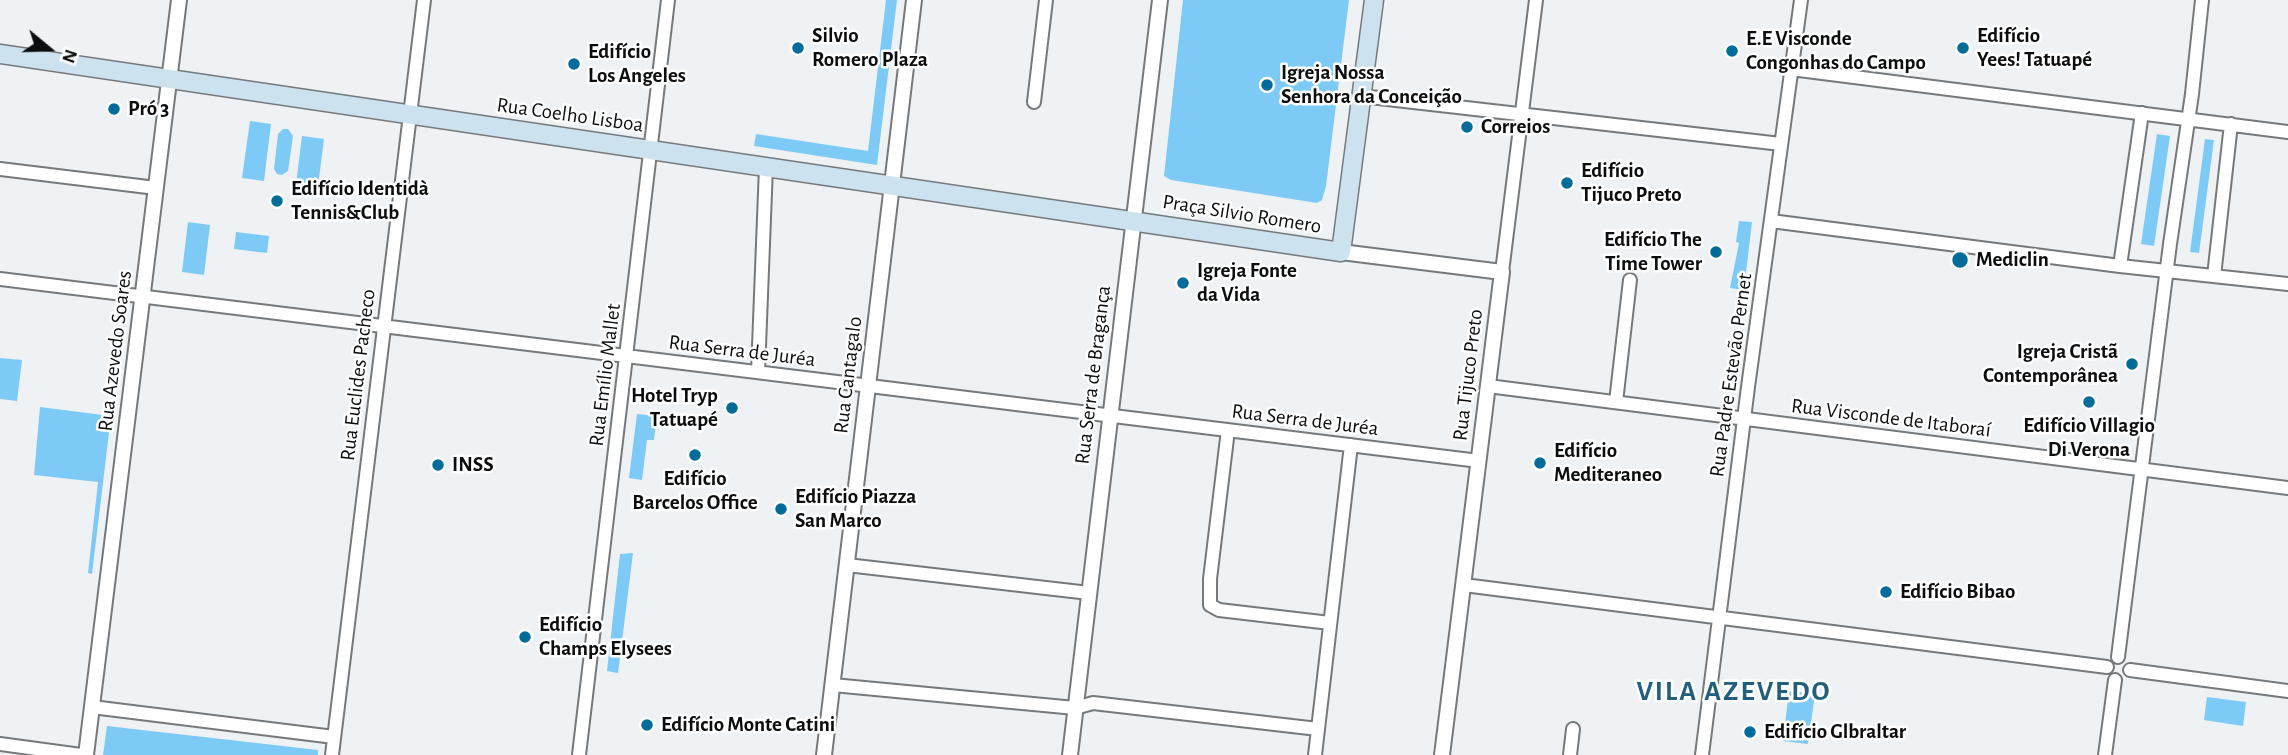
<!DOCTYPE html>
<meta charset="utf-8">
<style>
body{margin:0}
#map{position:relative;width:2288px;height:755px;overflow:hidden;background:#eef2f5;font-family:"Alegreya Sans",sans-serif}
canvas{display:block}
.north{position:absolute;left:14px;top:14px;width:70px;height:70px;-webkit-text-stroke:5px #fff;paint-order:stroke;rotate:109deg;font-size:19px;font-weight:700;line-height:28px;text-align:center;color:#0c0d0e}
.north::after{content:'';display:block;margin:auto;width:24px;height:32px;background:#0c0d0e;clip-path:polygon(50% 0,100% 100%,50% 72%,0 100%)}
</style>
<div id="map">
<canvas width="2288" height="755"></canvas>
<div class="north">N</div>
</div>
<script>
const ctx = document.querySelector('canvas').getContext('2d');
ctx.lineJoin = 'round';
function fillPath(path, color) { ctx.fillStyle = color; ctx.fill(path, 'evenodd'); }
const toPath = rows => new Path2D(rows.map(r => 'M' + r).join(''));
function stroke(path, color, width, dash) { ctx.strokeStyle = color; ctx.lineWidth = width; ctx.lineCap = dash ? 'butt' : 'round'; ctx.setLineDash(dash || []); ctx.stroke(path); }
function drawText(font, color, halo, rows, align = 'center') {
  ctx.font = font + ' "Alegreya Sans",sans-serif'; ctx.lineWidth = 5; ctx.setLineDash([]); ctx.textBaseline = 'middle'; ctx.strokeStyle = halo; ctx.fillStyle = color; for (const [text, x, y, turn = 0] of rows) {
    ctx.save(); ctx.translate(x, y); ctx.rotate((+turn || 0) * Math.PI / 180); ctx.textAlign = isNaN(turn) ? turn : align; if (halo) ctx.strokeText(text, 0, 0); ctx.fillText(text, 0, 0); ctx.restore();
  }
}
const green = toPath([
 [886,0,897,0,877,165,754,146,756,134,868,151],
 [1183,0,1349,0,1326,186,1322,200,1317,203,1171,180,1164,176],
 [250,121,271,124,264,181,242,178],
 [283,129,288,129,293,136,288,171,282,175,277,174,274,169,278,134],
 [2157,134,2170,136,2154,246,2141,244],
 [302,136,324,139,318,186,296,184],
 [2205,139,2214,140,2199,253,2190,252],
 [1739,221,1752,222,1744,290,1730,288,1739,243,1736,242],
 [188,222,210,225,204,275,182,272],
 [236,232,269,236,267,253,234,249],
 [0,358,22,360,17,401,0,399],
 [40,407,111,416,92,574,88,573,98,482,34,475],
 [637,414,657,416,654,440,647,440,642,480,629,478],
 [633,553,618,673,607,671,620,554],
 [1789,691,1815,694,1808,744,1783,741],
 [2207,697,2246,702,2243,726,2204,720],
 [107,726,318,750,318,755,103,755]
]);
const minor = toPath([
 [1791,69,2288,132],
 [1361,96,1781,144],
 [1034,102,1046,0],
 [0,169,156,188],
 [1771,221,2120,266,2288,284],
 [2120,266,2142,113],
 [1502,272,1536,0],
 [2214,276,2231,124],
 [0,279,1479,461],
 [758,372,766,167],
 [1488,386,2288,488],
 [1616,402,1630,280],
 [1228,430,1210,579,1210,605,1219,610,1330,623],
 [847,565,1089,593],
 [1464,585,2107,667],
 [2118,657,2170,244,2192,94,2202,0],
 [2130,670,2288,691],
 [833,685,1075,708,1093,703,1318,729],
 [92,707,334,737],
 [0,744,81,755],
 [332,755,424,0],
 [579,755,668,0],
 [1315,755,1351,445],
 [1570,755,1573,729],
 [1702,755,1748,387,1801,0],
 [2105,755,2115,680]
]);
const tertiary = toPath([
 [1341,252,1502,272,1442,755],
 [86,755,179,0],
 [824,755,914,0],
 [1070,755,1160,0]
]);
const secondary = toPath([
 [0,54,1341,252,1374,0]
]);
const markers = [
 [798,48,7,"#016c99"],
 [1963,48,7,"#016c99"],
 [1732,51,7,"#016c99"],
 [574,64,7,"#016c99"],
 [1267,85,7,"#016c99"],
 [114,109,7,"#016c99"],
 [1467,127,7,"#016c99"],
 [1567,183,7,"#016c99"],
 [277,201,7,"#016c99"],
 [1716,252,7,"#016c99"],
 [1960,260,9,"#016c99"],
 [1183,283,7,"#016c99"],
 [2132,364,7,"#016c99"],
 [2089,402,7,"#016c99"],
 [732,408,7,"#016c99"],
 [695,455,7,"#016c99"],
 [1540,463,7,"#016c99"],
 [438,465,7,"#016c99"],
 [781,509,7,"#016c99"],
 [1886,592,7,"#016c99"],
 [525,637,7,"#016c99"],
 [647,725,7,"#016c99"],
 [1750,732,7,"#016c99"]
];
const poiNames = [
 ["Silvio",812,36],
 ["Romero Plaza",812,60],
 ["Edifício",1977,36],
 ["Yees! Tatuapé",1977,60],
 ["E.E Visconde",1746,39],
 ["Congonhas do Campo",1746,63],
 ["Edifício",588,52],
 ["Los Angeles",588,76],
 ["Igreja Nossa",1281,73],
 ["Senhora da Conceição",1281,97],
 ["Pró 3",128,109],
 ["Correios",1481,127],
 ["Edifício",1581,171],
 ["Tijuco Preto",1581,195],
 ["Edifício Identidà",291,189],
 ["Tennis&Club",291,213],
 ["Edifício The",1702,240,"right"],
 ["Time Tower",1702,264,"right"],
 ["Mediclin",1976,260],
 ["Igreja Fonte",1197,271],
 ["da Vida",1197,295],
 ["Igreja Cristã",2118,352,"right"],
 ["Contemporânea",2118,376,"right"],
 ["Hotel Tryp",718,396,"right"],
 ["Tatuapé",718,420,"right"],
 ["Edifício Villagio",2089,426,"center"],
 ["Di Verona",2089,450,"center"],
 ["Edifício",1554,451],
 ["Mediteraneo",1554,475],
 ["INSS",452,465],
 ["Edifício",695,479,"center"],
 ["Barcelos Office",695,503,"center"],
 ["Edifício Piazza",795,497],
 ["San Marco",795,521],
 ["Edifício Bibao",1900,592],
 ["Edifício",539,625],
 ["Champs Elysees",539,649],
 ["Edifício Monte Catini",661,725],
 ["Edifício Glbraltar",1764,732]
];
const streetNames = [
 ["Rua Coelho Lisboa",570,115,8],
 ["Praça Silvio Romero",1242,214,9],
 ["Rua Azevedo Soares",115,351,-83],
 ["Rua Serra de Juréa",742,351,7],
 ["Rua Euclides Pacheco",358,375,-83],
 ["Rua Emílio Mallet",605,375,-83],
 ["Rua Cantagalo",848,375,-83],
 ["Rua Serra de Bragança",1093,375,-83],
 ["Rua Tijuco Preto",1468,375,-83],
 ["Rua Padre Estevão Pernet",1731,375,-82],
 ["Rua Visconde de Itaboraí",1891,418,7],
 ["Rua Serra de Juréa",1305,420,7]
];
const districtNames = [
 ["VILA AZEVEDO",1734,692]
];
fillPath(green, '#7ecaf7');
stroke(minor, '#75797b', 16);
stroke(tertiary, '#75797b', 18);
stroke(secondary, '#75797b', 21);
stroke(minor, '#fff', 12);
stroke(tertiary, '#fff', 14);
stroke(secondary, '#cce2ef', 18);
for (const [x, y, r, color] of markers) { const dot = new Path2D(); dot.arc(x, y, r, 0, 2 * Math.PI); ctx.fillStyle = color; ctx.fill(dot); stroke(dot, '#fff', 2.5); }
drawText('bold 21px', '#0c0d0e', '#fff', poiNames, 'left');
drawText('21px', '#0c0d0e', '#fff', streetNames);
ctx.letterSpacing = '2px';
drawText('bold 28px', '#225e7e', '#fff', districtNames);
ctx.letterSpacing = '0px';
</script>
